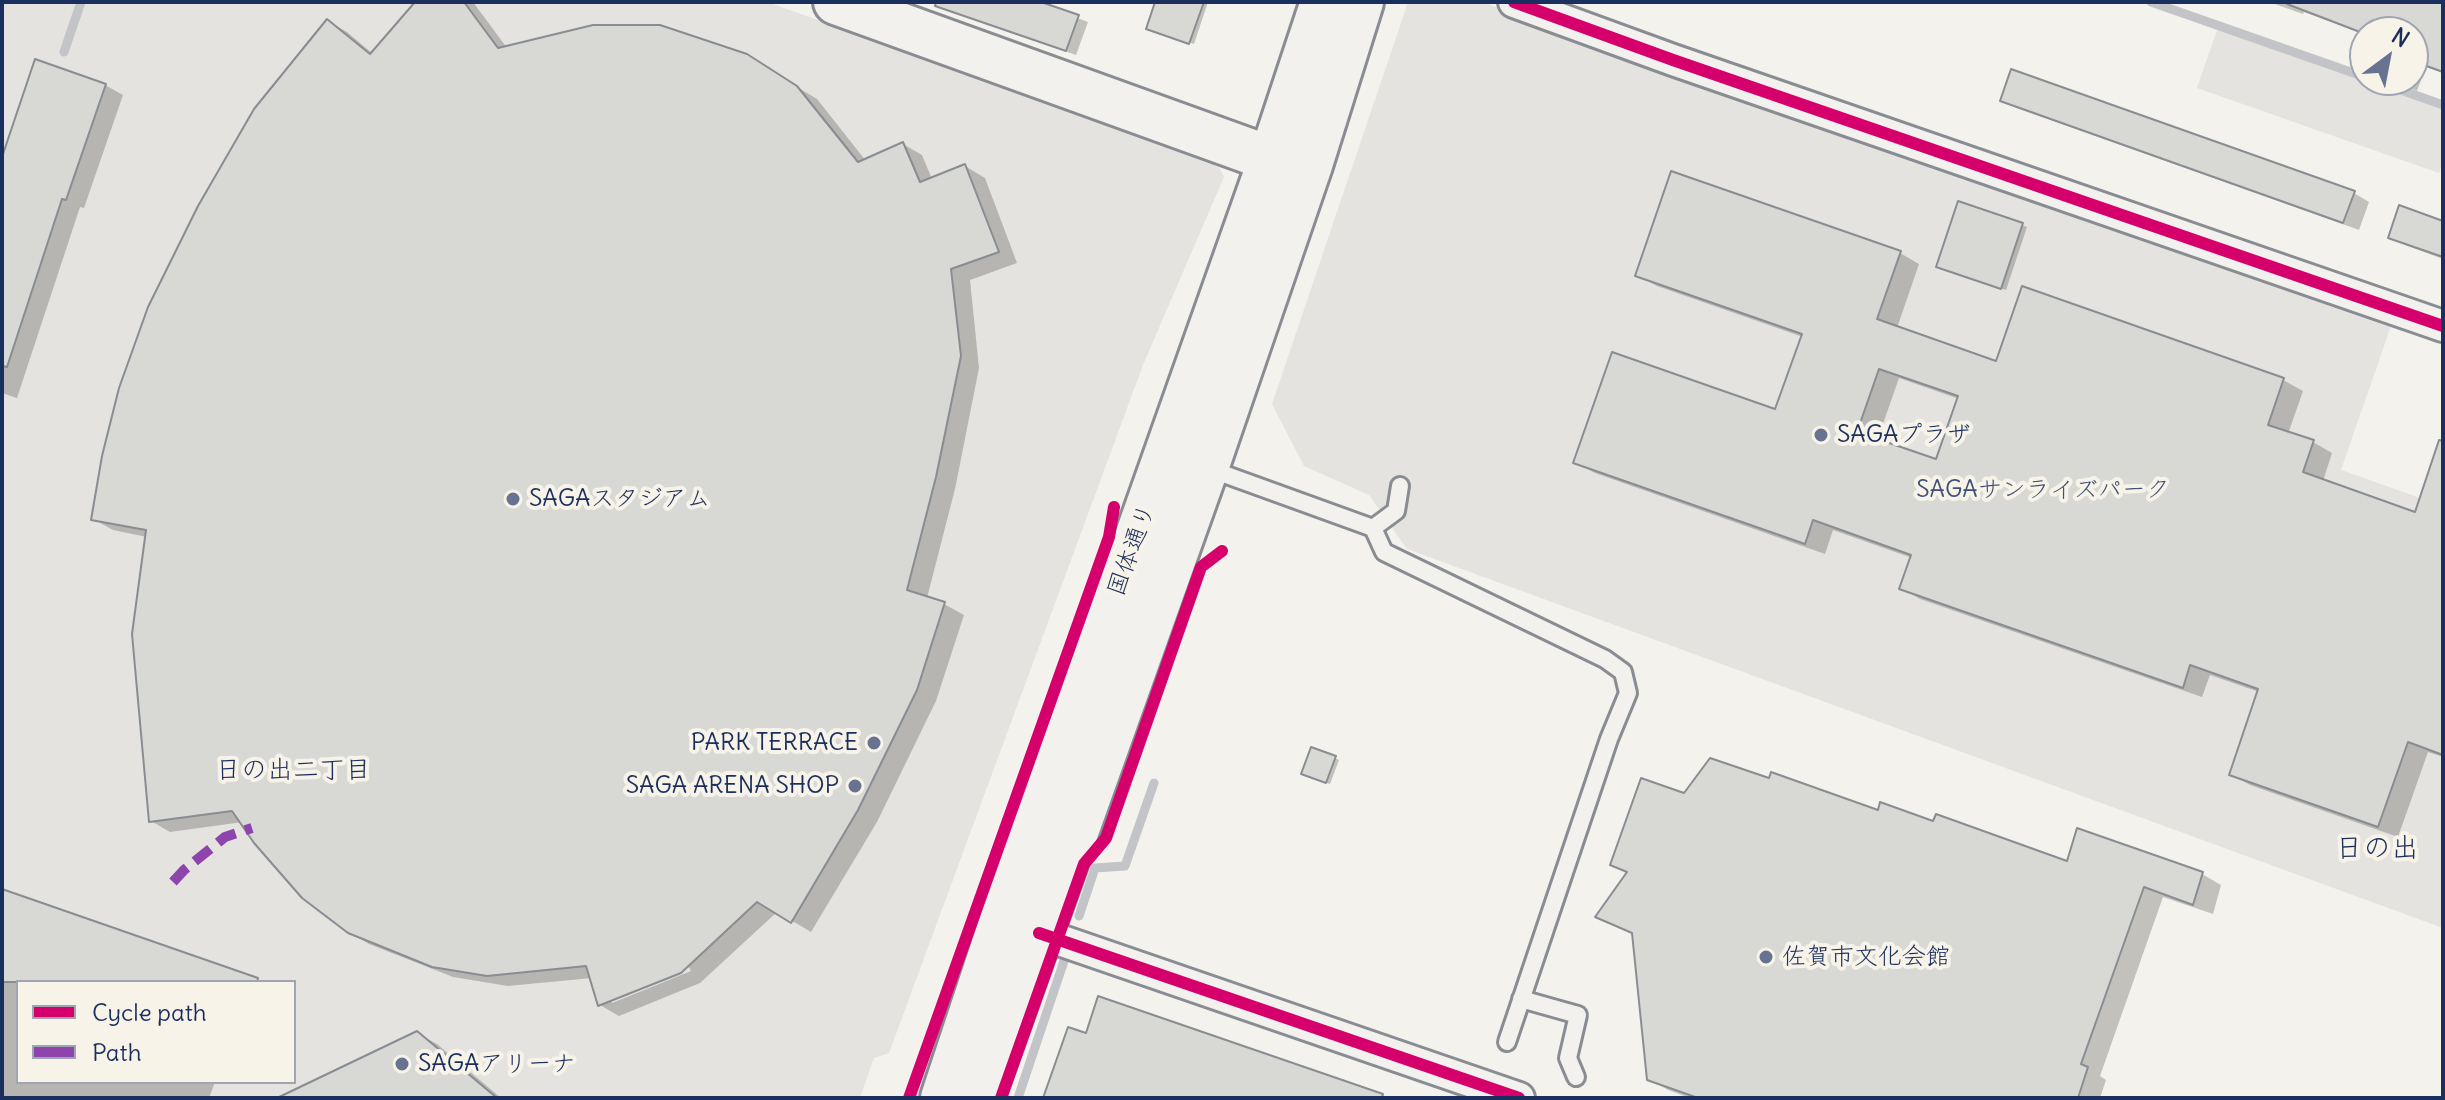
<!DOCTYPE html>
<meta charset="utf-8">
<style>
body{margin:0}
#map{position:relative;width:2445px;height:1100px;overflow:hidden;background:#f4f2ec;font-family:Delius,sans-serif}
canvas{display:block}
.frame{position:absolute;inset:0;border:4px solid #1b2f5e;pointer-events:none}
.legend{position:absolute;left:16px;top:980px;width:280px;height:104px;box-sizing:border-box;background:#f7f3e8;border:2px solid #9fa5b1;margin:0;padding:10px 14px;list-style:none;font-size:24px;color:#1b2f5e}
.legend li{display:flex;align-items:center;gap:16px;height:40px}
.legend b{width:40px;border:2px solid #9fa5b1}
.north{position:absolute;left:2349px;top:16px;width:80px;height:80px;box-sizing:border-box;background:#f7f3e8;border:2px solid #9fa5b1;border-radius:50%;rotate:32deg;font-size:22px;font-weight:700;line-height:32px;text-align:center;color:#1b2f5e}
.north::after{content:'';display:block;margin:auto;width:28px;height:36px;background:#677390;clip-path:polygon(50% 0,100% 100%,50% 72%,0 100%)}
</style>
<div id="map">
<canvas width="2445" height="1100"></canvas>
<div class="frame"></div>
<ul class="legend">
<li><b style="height:10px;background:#d6006c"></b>Cycle path</li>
<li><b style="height:10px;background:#8e44ad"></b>Path</li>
</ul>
<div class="north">N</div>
</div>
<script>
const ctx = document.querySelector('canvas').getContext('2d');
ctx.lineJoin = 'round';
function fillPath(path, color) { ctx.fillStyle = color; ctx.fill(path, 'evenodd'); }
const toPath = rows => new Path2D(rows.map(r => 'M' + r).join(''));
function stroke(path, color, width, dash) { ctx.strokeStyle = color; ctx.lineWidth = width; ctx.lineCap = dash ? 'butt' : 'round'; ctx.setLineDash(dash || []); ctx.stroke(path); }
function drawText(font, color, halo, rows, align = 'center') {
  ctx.font = font + ' Delius,"Klee One",sans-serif'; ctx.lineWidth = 8; ctx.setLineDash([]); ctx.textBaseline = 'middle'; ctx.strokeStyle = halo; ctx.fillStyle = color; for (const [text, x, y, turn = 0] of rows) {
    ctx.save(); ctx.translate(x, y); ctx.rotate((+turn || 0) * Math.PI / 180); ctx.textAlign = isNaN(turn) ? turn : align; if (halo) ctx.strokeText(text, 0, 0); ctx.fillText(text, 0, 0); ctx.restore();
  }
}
const green = toPath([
 [2,2,767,2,1104,121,1219,167,1224,177,1143,365,889,1053,874,1058,860,1098,2,1098],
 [18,982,294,982,294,1082,18,1082],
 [1408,2,1482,2,2392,323,2341,470,2443,506,2443,928,1407,549,1369,495,1304,466,1272,404],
 [2218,27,2443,107,2443,162,2439,173,2197,88]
]);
const shadow = toPath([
 [418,2,473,2,507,48,766,68,817,99,866,161,903,144,922,155,932,179,965,166,985,178,1017,263,970,280,979,368,955,489,927,598,944,604,964,615,936,701,877,822,811,932,777,912,700,983,619,1016,600,1005,592,978,508,986,453,977,369,944,349,932,243,822,170,832,151,821,147,537,113,530,93,519,328,21,347,32,373,54],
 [689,967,691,971,612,1003,612,999],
 [939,2,1035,2,1088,22,1076,55,948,11,938,5],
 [1157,2,1208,2,1194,44,1152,30],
 [2269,2,2436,2,2443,23,2443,73,2426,67,2417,91,2389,80,2413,80,2413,32,2365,32,2365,69,2359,66,2363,53,2355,48,2361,33,2304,12,2303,14],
 [105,85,123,95,84,208,80,207,17,398,2,393,2,166],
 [2002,100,2354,193,2369,202,2359,230,2017,108],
 [1959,203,2027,227,2006,290,1942,268],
 [2443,223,2443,259,2405,245,2390,237],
 [1900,253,1919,264,1897,328,1997,364,2283,380,2303,391,2288,434,2313,442,2332,453,2323,481,2416,514,2443,434,2443,757,2428,752,2398,837,2250,785,2231,774,2259,692,2210,675,2202,697,1920,599,1901,588,1912,558,1833,530,1825,554,1595,473,1575,462,1777,411,1803,337,1657,286,1638,275],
 [1899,378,1959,399,1937,461,1877,441],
 [1335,758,1339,760,1330,784,1307,776],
 [1684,796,1879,812,1934,823,2068,863,2202,874,2221,885,2213,914,2163,897,2100,1076,2106,1080,2100,1098,1690,1098,1668,1090,1649,1079,1634,935,1598,916,1628,874,1612,864],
 [2,891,249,982,18,982,18,1082,215,1082,209,1098,2,1098],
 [416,1033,437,1044,501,1098,282,1098]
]);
const stream = toPath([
 [2151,2,2365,77],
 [64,52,81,2],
 [2373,80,2443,105],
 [1079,916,1095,868,1125,866,1154,783],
 [1018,1098,1064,961]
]);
const building = toPath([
 [415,2,464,2,498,48,593,25,660,25,747,54,797,86,858,162,903,142,920,182,965,164,999,252,951,269,961,356,936,477,907,590,945,602,917,690,858,810,791,923,757,902,681,973,598,1006,586,966,487,976,432,967,348,933,302,898,254,843,232,811,149,822,132,634,146,530,91,520,102,456,119,388,148,307,198,206,254,109,327,19,370,54,415,2],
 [936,2,1041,2,1079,15,1066,51,935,6,936,2],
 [1155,2,1204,2,1189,44,1146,29,1155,2],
 [2287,2,2443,2,2443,72,2413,61,2413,32,2360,32,2287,4,2287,2],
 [35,59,106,84,66,200,62,199,7,367,2,366,2,157,35,59],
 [2011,69,2355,191,2343,223,2000,101,2011,69],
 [1671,171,1901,251,1877,319,1996,361,2022,286,2284,378,2268,425,2314,440,2303,472,2415,512,2439,440,2443,441,2443,755,2408,742,2378,827,2229,775,2258,689,2190,665,2183,688,1899,589,1911,555,1813,520,1805,544,1573,463,1612,352,1775,409,1802,334,1635,276,1671,171],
 [1879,369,1958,396,1936,459,1857,432,1879,369],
 [1958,201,2023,223,2001,289,1936,267,1958,201],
 [2399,205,2443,221,2443,257,2388,238,2399,205],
 [1311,747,1336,756,1326,783,1301,774,1311,747],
 [1710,758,1769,778,1771,772,1878,810,1880,802,1933,821,1936,814,2067,861,2077,828,2203,872,2193,905,2144,887,2081,1064,2088,1067,2078,1098,1698,1098,1647,1080,1632,933,1595,917,1627,872,1610,865,1641,778,1684,793,1710,758],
 [2,889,258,978,257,982,2,982,2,889],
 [1098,996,1383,1094,1382,1098,1043,1098,1068,1027,1086,1033,1098,996],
 [417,1031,497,1098,277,1098,417,1031]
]);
const lane = toPath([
 [1210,469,1373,528,1384,552,1605,659,1623,672,1628,693,1609,739,1507,1042],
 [1373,528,1396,511,1400,486],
 [1521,999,1578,1015,1568,1058,1576,1077]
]);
const street = toPath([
 [1514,2,1673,60,2443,326],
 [1039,933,1519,1098]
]);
const secondary = toPath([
 [836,2,1271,159]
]);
const highway = toPath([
 [943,1098,1012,890,1271,159,1323,2],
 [981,1098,1206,468,1310,165,1361,2]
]);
const quiet = toPath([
 [173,882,184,870,225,837,252,828]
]);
const cycleway = toPath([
 [1514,2,1673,60,2443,326],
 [1039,933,1519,1098],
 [909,1098,1109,537,1114,507],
 [1001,1098,1084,864,1106,838,1201,567,1222,551]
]);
const markers = [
 [1821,435,8,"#677390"],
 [513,499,8,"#677390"],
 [874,743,8,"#677390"],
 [855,786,8,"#677390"],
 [1766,957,8,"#677390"],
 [402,1064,8,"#677390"]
];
const poiNames = [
 ["SAGAプラザ",1837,435],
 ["SAGAスタジアム",529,499],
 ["PARK TERRACE",858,743,"right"],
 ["SAGA ARENA SHOP",839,786,"right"],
 ["佐賀市文化会館",1782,957],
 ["SAGAアリーナ",418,1064]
];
const parkNames = [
 ["SAGAサンライズパーク",2043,490]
];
const streetNames = [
 ["国体通り",1132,550,-70]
];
const neighbourhoodNames = [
 ["日の出二丁目",293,771]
];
const quarterNames = [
 ["日の出",2377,849]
];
fillPath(green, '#e4e3df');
fillPath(shadow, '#0003');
stroke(stream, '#c2c4c8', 9);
fillPath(building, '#d8d8d5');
stroke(building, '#898c92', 2);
stroke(lane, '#898c92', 22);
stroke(street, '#898c92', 36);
stroke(secondary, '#898c92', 50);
stroke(highway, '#898c92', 50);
stroke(lane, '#f2f1ed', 16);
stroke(street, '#f2f1ed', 30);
stroke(secondary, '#f2f1ed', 44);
stroke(highway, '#f2f1ed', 44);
stroke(quiet, '#8e44ad', 10, [20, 10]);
stroke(cycleway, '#d6006c', 12);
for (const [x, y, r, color] of markers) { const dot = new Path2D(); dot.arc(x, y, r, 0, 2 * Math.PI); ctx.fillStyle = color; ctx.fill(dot); stroke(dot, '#f7f3e8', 3); }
drawText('24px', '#1b2f5e', '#f7f3e8', poiNames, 'left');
drawText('24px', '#415076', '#f7f3e8', parkNames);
drawText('24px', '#1b2f5e', '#f7f3e8', streetNames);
drawText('26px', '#1b2f5e', '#f7f3e8', neighbourhoodNames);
drawText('28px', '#1b2f5e', '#f7f3e8', quarterNames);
</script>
